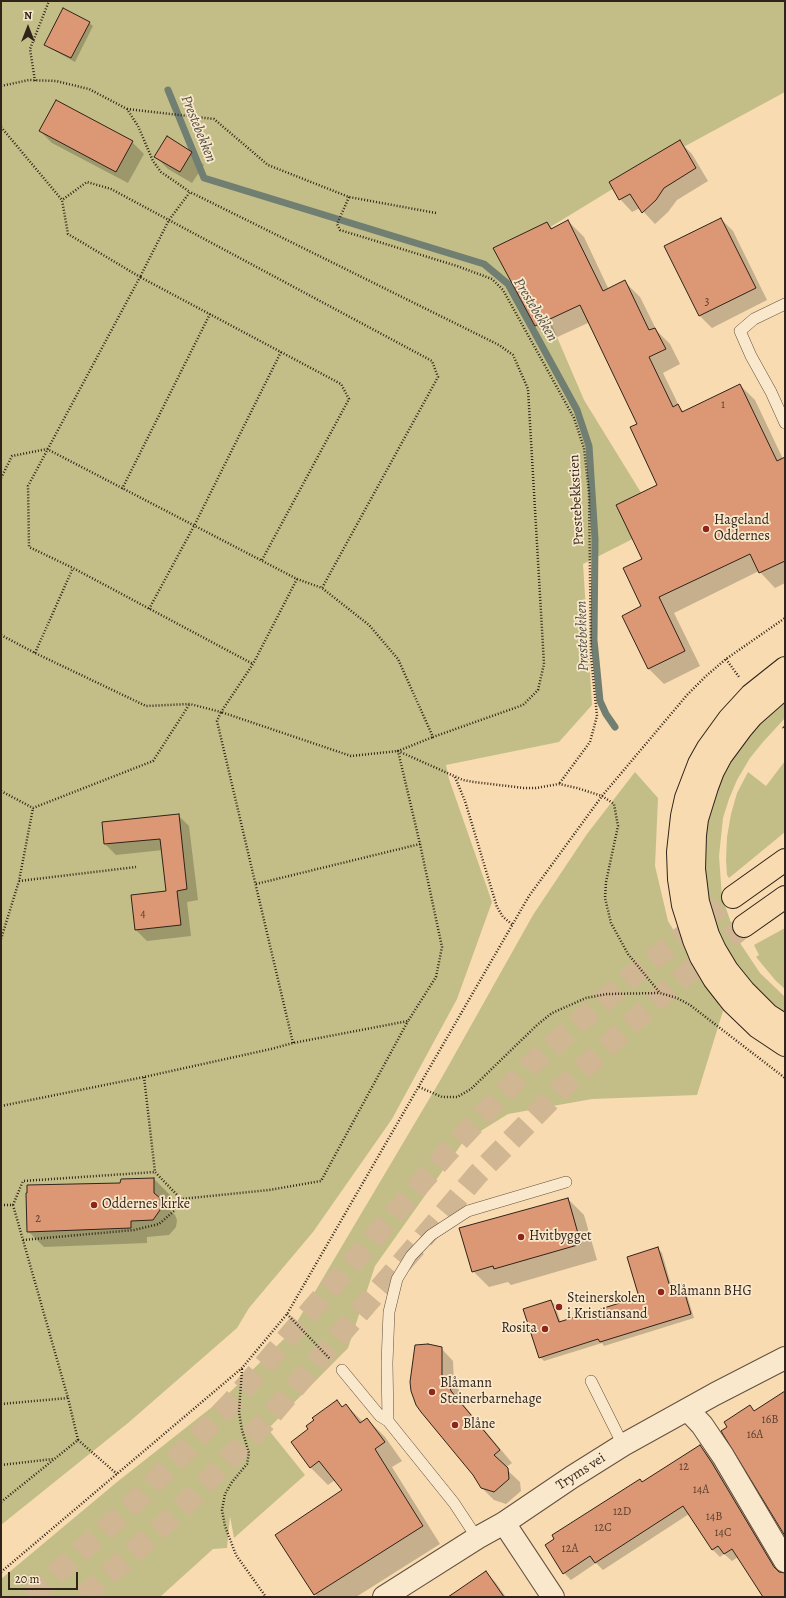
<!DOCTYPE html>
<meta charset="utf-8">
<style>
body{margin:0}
#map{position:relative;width:786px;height:1598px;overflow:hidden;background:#f8dbb0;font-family:Alegreya,serif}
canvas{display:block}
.frame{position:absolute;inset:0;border:2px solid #30231a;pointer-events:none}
.north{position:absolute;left:8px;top:8px;width:40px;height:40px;-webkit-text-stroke:3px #fae8cc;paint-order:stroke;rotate:0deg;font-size:11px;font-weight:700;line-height:16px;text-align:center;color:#30231a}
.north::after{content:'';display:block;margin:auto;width:14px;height:18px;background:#30231a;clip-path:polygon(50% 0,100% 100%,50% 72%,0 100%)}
.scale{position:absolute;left:8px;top:1572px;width:70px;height:18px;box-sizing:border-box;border:2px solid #30231a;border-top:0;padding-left:5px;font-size:12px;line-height:14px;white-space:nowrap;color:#30231a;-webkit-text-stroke:3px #fae8cc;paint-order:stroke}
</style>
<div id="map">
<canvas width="786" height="1598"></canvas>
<div class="frame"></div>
<div class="north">N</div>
<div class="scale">20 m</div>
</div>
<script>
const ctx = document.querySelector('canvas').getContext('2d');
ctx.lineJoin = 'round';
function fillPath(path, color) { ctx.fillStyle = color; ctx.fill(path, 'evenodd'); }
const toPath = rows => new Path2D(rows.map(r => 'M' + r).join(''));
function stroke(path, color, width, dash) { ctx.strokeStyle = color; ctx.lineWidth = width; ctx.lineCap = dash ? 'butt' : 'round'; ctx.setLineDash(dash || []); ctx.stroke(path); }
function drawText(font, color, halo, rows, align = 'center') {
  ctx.font = font + ' Alegreya,serif'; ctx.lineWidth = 3.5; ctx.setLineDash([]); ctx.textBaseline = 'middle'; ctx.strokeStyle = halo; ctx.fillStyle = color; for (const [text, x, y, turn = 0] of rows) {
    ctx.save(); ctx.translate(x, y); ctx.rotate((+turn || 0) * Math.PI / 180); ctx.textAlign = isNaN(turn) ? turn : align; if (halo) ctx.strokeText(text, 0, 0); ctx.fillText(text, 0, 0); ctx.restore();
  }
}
const green = toPath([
 [1,1,785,1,785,92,665,157,547,229,530,274,584,400,656,517,684,513,583,564,592,705,559,742,446,765,449,779,492,902,457,999,392,1119,313,1232,249,1308,237,1328,128,1423,1,1525],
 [785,699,785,718,763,742,750,758,737,780,729,799,723,818,719,856,722,897,736,937,760,973,785,997,785,1017,744,977,716,928,705,884,704,856,709,812,720,779,733,757,762,721],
 [785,761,785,832,729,878,727,875,726,860,727,837,731,814,737,793,748,772,766,786],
 [635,772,658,798,655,866,668,921,723,1011,697,1095,592,1099,508,1114,463,1142,375,1266,348,1348,268,1429,305,1475,234,1538,230,1516,227,1548,213,1549,160,1597,1,1597,1,1579,117,1482,226,1396,291,1332,441,1079,533,915,587,834],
 [785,928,785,989,776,981,756,957,759,955,754,945]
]);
const shadow = toPath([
 [89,23,93,26,75,62,50,48,46,45],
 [40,131,132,142,144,154,128,183,52,143],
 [680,142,692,154,708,181,677,200,668,212,655,224,640,208,632,212,620,199,610,182],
 [191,153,204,165,192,183,168,169,156,157],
 [721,219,733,231,767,300,712,328,699,315],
 [568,221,584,237,609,290,625,282,640,297,657,331,670,344,680,364,663,373,680,408,684,412,740,385,755,400,783,459,785,459,785,583,775,588,759,571,674,613,700,666,664,684,648,668,642,607,643,560,658,486,639,424,590,322,551,340,536,325,547,223,553,229],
 [178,815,189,826,198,900,187,902,191,936,147,941,136,930,167,892,163,850,116,855,105,844,103,823],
 [154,1179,170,1195,170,1210,175,1215,177,1220,176,1227,169,1235,147,1237,147,1243,44,1247,28,1231,121,1184,122,1180],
 [568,1199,584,1215,597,1260,511,1285,508,1282,489,1287,473,1271],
 [658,1249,662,1253,672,1288,681,1285,685,1289,694,1318,604,1346,602,1343,544,1361,540,1357,551,1301,555,1305,561,1323,641,1298],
 [441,1348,453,1361,454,1385,459,1390,463,1404,512,1463,505,1468,520,1482,521,1491,506,1504,494,1500,481,1487,474,1474,421,1412],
 [337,1401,343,1408,346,1405,363,1422,367,1419,385,1437,402,1461,392,1467,440,1544,356,1597,318,1597,315,1594,343,1490,335,1480,328,1485,310,1467,310,1429],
 [700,1446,707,1453,719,1471,780,1574,785,1597,764,1597,738,1557,732,1561,724,1554,720,1557,713,1550,689,1514,603,1570,596,1563,571,1580,564,1573,643,1483],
 [486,1572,496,1583,506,1597,458,1597]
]);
const stream = toPath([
 [168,90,204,178,484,264,508,284,577,410,589,446,595,539,594,640,600,701,606,714,615,727]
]);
const building = toPath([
 [63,8,90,22,71,58,44,45,63,8],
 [56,100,133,141,116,172,39,131,56,100],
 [167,136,192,152,180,172,154,157,167,136],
 [680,140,696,168,664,188,656,200,642,213,630,194,619,200,609,182,680,140],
 [721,218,756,288,699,316,664,246,721,218],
 [568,220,603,291,625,280,649,330,655,328,666,349,649,357,673,407,678,404,682,412,740,384,777,461,785,457,785,561,759,573,750,554,659,597,685,651,648,669,622,616,641,606,623,568,642,559,616,505,657,485,630,427,637,424,580,305,535,326,493,248,547,222,551,229,568,220],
 [179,814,187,889,177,891,181,925,135,930,131,895,166,891,160,839,104,844,102,822,179,814],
 [154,1178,154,1193,160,1198,161,1204,160,1210,153,1220,131,1221,131,1228,27,1232,26,1193,27,1193,27,1185,120,1183,121,1179,154,1178],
 [568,1198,581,1244,494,1269,493,1266,472,1272,459,1228,568,1198],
 [658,1247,670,1287,682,1284,691,1314,600,1342,598,1339,539,1358,523,1309,551,1300,559,1322,639,1297,627,1257,658,1247],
 [428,1344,442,1347,442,1377,447,1377,451,1391,500,1450,494,1455,508,1468,509,1479,494,1492,481,1488,473,1475,421,1412,416,1405,411,1391,410,1382,415,1345,428,1344],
 [785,1391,785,1536,721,1431,727,1427,724,1422,750,1405,754,1411,785,1391],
 [337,1400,342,1407,346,1404,360,1423,367,1418,385,1442,375,1449,423,1526,314,1595,275,1535,342,1490,319,1461,310,1468,291,1442,308,1429,306,1426,314,1420,312,1418,337,1400],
 [700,1445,712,1463,774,1567,779,1572,785,1573,785,1597,763,1597,732,1549,724,1554,718,1546,712,1550,683,1506,595,1563,590,1556,563,1574,545,1545,554,1539,552,1535,640,1479,642,1482,700,1445],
 [486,1571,504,1597,448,1597,486,1571]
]);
const highwayTunnel = toPath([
 [30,1597,134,1503,232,1402,445,1155,530,1065,633,975,733,897],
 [83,1597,176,1514,265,1422,478,1174,563,1087,661,996,744,926]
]);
const path = toPath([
 [35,81,30,49,49,1],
 [1,86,29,80,56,81,89,89,127,109,138,126,153,161,161,172,190,192],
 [127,109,214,119,268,165,349,197,436,213],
 [1,127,62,200,68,234,140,277,28,486,29,547,73,568,253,664],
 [349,197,337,224,340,230,457,266,492,279,503,290,574,418,584,448,589,493,591,656,597,716,590,742,559,784],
 [1,478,12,456,47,449,297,579,322,588,438,377,432,361,111,189,87,182,62,200],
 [122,489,210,314],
 [262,560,349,399,341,384,140,277,169,220,190,192,499,345,513,355,528,389,544,664,538,690,523,705,433,737,398,659,369,625,322,588],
 [149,609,194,526,281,352],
 [1,635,35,653,146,706,190,704,221,712,253,664,297,579],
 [35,653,73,568],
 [726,659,739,677],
 [783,727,785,729],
 [455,777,465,801,497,907,503,917,513,925],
 [1,791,33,808,153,761,189,705],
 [19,881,136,867],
 [256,884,420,844],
 [1,939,19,881,33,808],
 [293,1043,217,721,221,712,351,756,398,751,434,767,463,780,474,782,524,788,536,788,559,784,577,788,602,796,614,804,618,826,606,882,605,898,611,923,628,954,660,993,677,998,690,1005,785,1078],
 [144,1077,155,1172,181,1199,269,1190,321,1181,408,1021],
 [419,1087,442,1097,457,1097,471,1089,537,1025,552,1013,586,998,607,994,660,993],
 [1,1106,144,1077,271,1049,293,1043,408,1021,436,977,442,947,420,844,398,751,433,737],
 [1,1205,13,1205,68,1398,1,1404],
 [13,1205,23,1181,155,1172],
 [23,1240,134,1230,159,1224,174,1211,181,1199],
 [287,1314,330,1359],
 [242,1369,239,1412,242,1430,249,1453,247,1464,232,1482,225,1494,222,1510,225,1526,236,1555,266,1597],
 [78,1440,117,1474],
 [1,1465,53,1459],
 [1,1502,78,1440,68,1398],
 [1,1572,242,1368,287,1314,529,896,602,796,687,695,706,676,726,659,785,618]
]);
const lane = toPath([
 [785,304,754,319,740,331,751,356,771,392,785,423],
 [342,1370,380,1416,388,1421,454,1503,477,1538],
 [591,1381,623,1445],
 [388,1421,387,1363,389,1312,397,1279,411,1256,431,1235,468,1211,566,1182]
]);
const street = toPath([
 [688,1410,702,1425,723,1456,785,1561],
 [504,1523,553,1597],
 [384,1597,477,1538,504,1523,572,1477,623,1445,715,1394,785,1358]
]);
const primary = toPath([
 [785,668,751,695,729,719,708,748,699,764,686,798,682,816,678,852,679,879,683,905,694,940,701,957,714,979,732,1002,758,1027,785,1045],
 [785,687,752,716,741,729,721,756,713,771,707,787,697,819,695,835,694,869,698,902,708,935,715,950,727,970,744,991,768,1015,785,1026]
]);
const highway = toPath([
 [733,897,785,860],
 [744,926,785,897]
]);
const markers = [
 [706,529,4,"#8f2418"],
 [94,1205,4,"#8f2418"],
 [521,1237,4,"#8f2418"],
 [661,1292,4,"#8f2418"],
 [559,1307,4,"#8f2418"],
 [545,1329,4,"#8f2418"],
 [432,1392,4,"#8f2418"],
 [455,1425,4,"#8f2418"]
];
const numberNames = [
 ["3",707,302],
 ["1",723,405],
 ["4",143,914],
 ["2",38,1219],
 ["16B",770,1420],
 ["16A",755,1435],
 ["12",684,1467],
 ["14A",701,1490],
 ["12D",622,1512],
 ["14B",714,1517],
 ["12C",603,1528],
 ["14C",723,1533],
 ["12A",570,1549]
];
const streetNames = [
 ["Prestebekkstien",577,500,-93],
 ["Tryms vei",581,1472,-33]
];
const poiNames = [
 ["Hageland",714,521],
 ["Oddernes",714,537],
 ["Oddernes kirke",102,1205],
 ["Hvitbygget",529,1237],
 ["Blåmann BHG",669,1292],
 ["Steinerskolen",567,1299],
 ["i Kristiansand",567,1315],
 ["Rosita",537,1329,"right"],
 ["Blåmann",440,1384],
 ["Steinerbarnehage",440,1400],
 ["Blåne",463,1425]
];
const waterNames = [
 ["Prestebekken",198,129,68],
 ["Prestebekken",535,310,59],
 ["Prestebekken",583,636,-92]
];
fillPath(green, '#c3be87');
fillPath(shadow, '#0003');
stroke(stream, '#717e72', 7);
fillPath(building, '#dc9875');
stroke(building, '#30231a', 1);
stroke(highwayTunnel, '#d0b692', 22, [22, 11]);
stroke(lane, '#625140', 12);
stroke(street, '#625140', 24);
stroke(primary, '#30231a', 24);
stroke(highway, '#30231a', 24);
stroke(path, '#30231a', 2.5, [1, 2]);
stroke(lane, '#fae8cc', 11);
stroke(street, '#fae8cc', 22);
stroke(primary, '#f8dbb0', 22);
stroke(highway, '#f8dbb0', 22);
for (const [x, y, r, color] of markers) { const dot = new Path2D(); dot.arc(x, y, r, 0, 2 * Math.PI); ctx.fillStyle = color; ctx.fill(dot); stroke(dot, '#fae8cc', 1.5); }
drawText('12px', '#5b4031', null, numberNames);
drawText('14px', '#30231a', '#fae8cc', streetNames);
drawText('14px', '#30231a', '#fae8cc', poiNames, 'left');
drawText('italic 15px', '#515146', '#fae8cc', waterNames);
</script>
